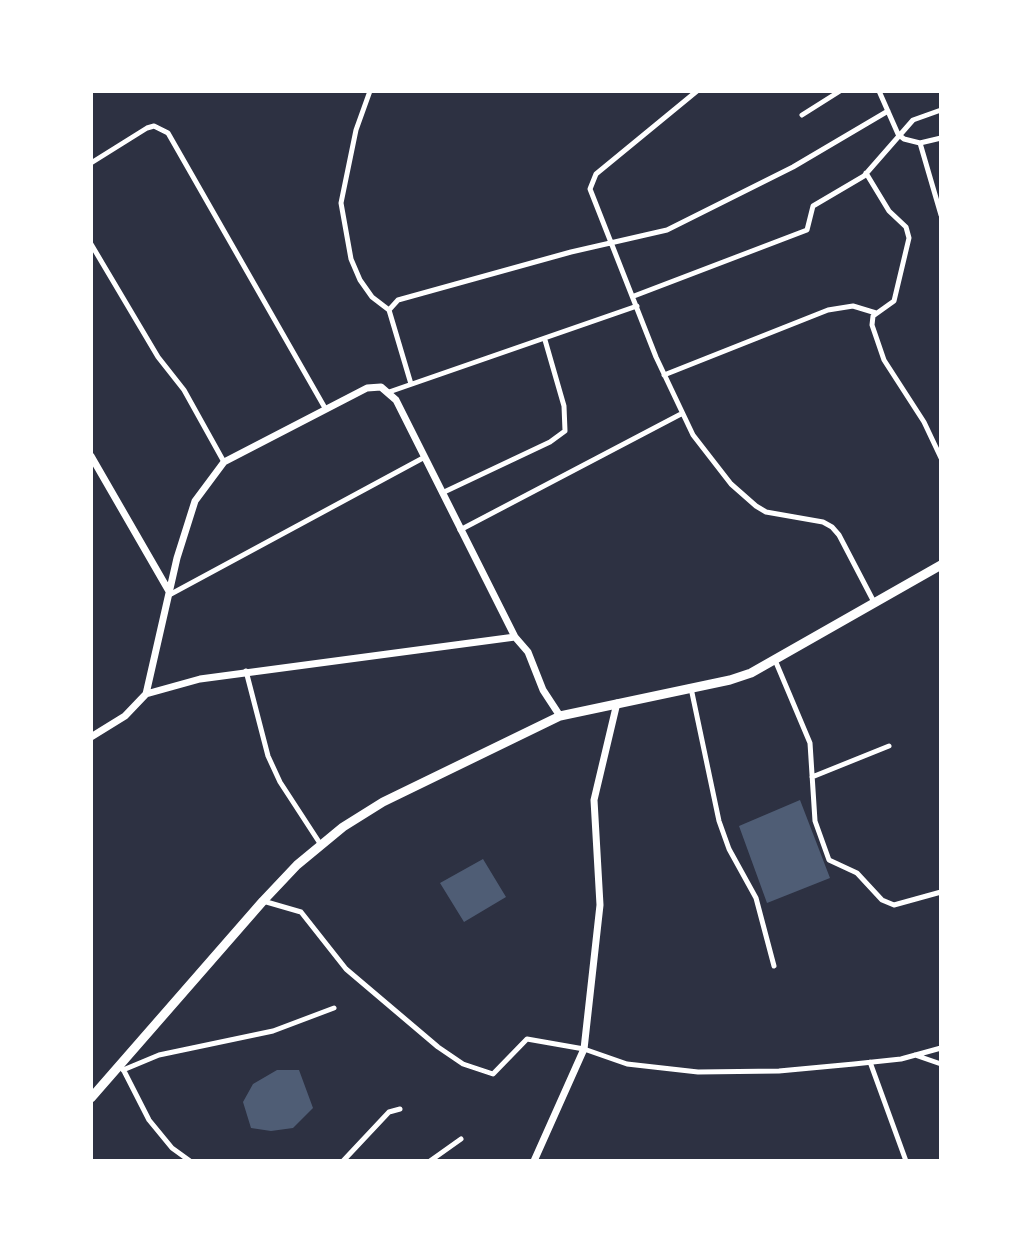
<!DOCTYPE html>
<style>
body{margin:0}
#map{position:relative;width:1032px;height:1252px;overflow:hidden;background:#2d3142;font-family:Arial,sans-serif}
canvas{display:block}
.frame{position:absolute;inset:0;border:93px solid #fff;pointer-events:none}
</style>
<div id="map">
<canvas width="1032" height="1252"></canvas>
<div class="frame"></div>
</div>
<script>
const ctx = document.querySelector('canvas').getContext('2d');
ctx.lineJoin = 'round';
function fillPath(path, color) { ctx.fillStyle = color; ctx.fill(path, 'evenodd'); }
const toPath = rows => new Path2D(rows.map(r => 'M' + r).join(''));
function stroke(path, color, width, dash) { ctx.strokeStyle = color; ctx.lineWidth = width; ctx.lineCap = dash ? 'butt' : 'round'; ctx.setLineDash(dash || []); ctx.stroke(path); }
const water = toPath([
 [800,800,830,878,767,903,739,826],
 [483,859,506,897,464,922,440,883],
 [277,1070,299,1070,313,1108,293,1128,271,1131,251,1128,243,1102,253,1084]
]);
const minor = toPath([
 [370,91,356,130,341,203,351,259,360,280,372,297,389,310],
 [697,91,596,174,590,189,656,357,693,435,731,484,756,506,766,512,823,522,832,527,839,535,875,604],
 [879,91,898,134,904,139,920,143,941,138],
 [802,115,840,91],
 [920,143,941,215],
 [91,163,147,128,154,126,168,133,325,408],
 [866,173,889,211,906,227,909,238,894,301,873,316,872,325,884,360,924,422,941,458],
 [91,244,158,357,184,390,224,462],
 [634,296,807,230,813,206,864,176,913,120,941,110],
 [664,375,828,310,853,306,876,313],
 [411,384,389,310,398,300,571,252,667,230,793,167,888,111],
 [389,392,637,306],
 [442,493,550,442,565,431,564,406,545,340],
 [460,530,681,414],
 [171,594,423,458],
 [775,660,810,743,815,821,829,860,857,873,882,900,894,905,941,892],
 [246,671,268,756,280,782,321,845],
 [691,688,719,821,729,849,756,898,774,966],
 [812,777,889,746],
 [263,901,301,912,346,969,438,1047,463,1064,493,1074,527,1039,584,1049,627,1064,698,1072,779,1071,854,1064,901,1059,941,1048],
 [915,1055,941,1064],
 [870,1062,906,1161],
 [123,1069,149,1120,172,1148,190,1161],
 [123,1070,159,1055,273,1031,334,1008],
 [343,1161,389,1112,400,1109],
 [430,1161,461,1139]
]);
const tertiary = toPath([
 [91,456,170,593],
 [146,694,177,558,195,501,224,462,367,388,381,387,396,400,515,637],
 [91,737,125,716,146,694,200,679,515,637,528,652,543,690,560,716],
 [534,1161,584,1049,600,905,594,800,617,703]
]);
const primary = toPath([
 [91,1098,263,901,297,865,343,827,383,802,560,716,730,680,751,673,941,565]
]);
fillPath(water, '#4f5d75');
stroke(minor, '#fff', 5);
stroke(tertiary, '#fff', 7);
stroke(primary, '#fff', 9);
</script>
